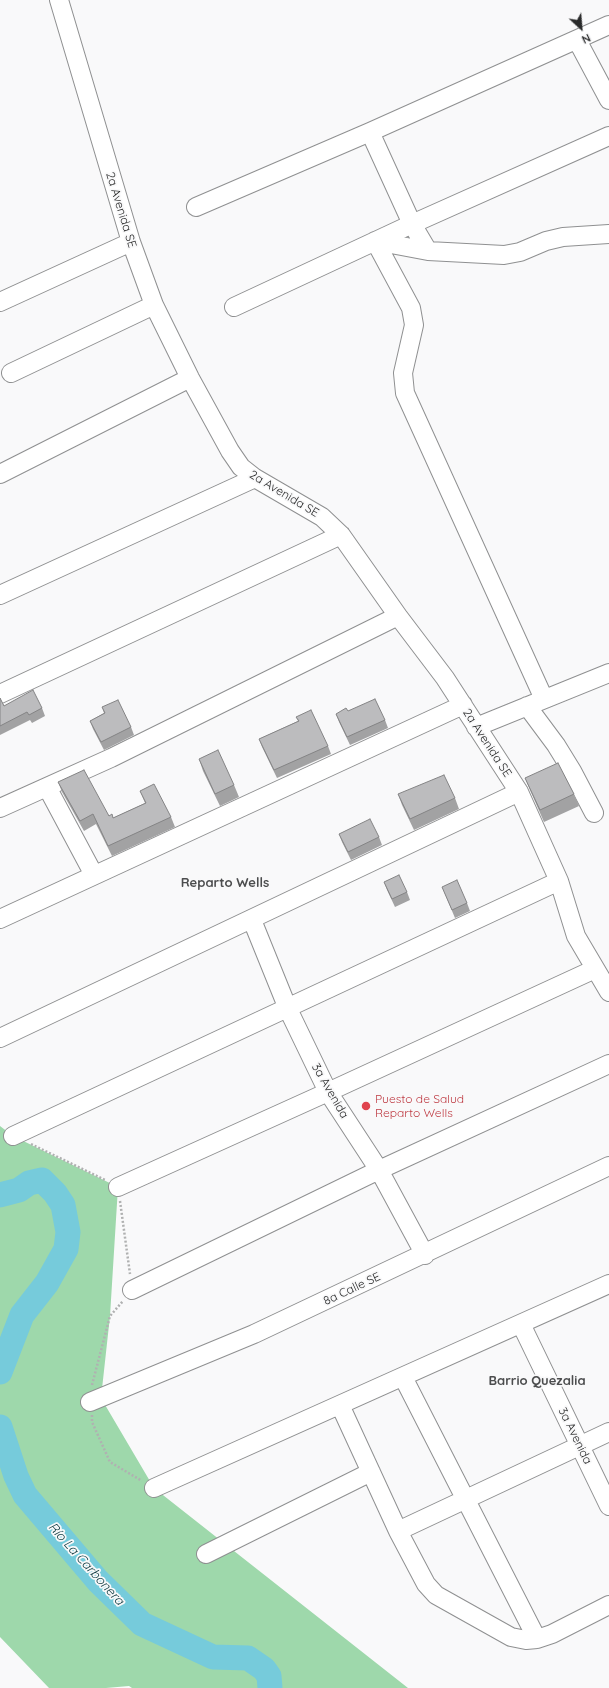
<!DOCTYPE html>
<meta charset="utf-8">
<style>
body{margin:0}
#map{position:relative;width:609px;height:1688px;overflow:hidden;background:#f9f9fa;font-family:Quicksand,sans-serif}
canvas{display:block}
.north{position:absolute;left:561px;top:8px;width:40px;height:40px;-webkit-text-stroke:3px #f9f9fa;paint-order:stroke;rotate:154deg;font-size:11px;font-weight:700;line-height:16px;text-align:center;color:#292a2a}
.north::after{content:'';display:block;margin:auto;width:14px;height:18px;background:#292a2a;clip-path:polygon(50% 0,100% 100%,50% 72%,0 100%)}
</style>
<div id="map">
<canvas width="609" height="1688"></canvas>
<div class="north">N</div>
</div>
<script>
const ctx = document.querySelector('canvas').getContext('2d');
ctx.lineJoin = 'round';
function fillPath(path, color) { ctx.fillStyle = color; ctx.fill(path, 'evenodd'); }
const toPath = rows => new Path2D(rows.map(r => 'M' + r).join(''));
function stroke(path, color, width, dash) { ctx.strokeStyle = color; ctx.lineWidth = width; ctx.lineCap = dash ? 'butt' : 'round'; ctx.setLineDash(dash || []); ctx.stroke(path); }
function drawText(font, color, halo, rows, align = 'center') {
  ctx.font = font + ' Quicksand,sans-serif'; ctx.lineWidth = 3.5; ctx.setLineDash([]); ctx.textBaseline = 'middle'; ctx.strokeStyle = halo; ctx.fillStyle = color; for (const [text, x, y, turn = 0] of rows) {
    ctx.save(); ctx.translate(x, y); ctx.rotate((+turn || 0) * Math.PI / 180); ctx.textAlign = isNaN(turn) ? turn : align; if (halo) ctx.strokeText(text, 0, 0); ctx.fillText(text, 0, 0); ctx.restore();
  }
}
const forest = toPath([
 [0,1126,13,1136,118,1187,110,1316,101,1398,154,1488,408,1688,132,1688,129,1686,106,1688,49,1688,0,1637]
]);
const river = toPath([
 [0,1195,19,1190,29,1183,42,1180,55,1193,63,1205,68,1232,66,1249,47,1283,22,1315,0,1372],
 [0,1427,16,1476,25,1495,98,1581,142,1624,213,1657,248,1658,264,1669,269,1676,270,1688]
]);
const path = toPath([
 [31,1144,105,1180],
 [120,1201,130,1274],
 [92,1385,110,1316,123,1301],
 [92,1415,92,1422,110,1462,142,1481]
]);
const minor = toPath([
 [59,0,131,242,154,305,190,378,230,451,241,467,255,478,322,517,341,535,398,616,445,678,519,792,559,881,576,936,609,992],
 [577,40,609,100],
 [370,132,412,224,428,251,504,255,520,252,546,241,563,237,609,234],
 [196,207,370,132,609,25],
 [375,241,411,308,414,325,403,373,405,393,544,699],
 [375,241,428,251],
 [0,302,131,242],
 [234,307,412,224,609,136],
 [11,373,154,305],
 [0,474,190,378],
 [0,595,255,478],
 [0,694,341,535],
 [527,706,556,745,572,771,594,813],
 [476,727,609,673],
 [47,787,94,875],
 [0,808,111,758,398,616],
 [0,919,463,705],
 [252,920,288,1009,328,1092,379,1170,425,1255],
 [0,1038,519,792],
 [13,1136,559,881],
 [118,1187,328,1092,595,969],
 [132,1290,379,1170,609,1064],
 [521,1324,609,1506],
 [403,1377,537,1639],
 [90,1402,254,1334,609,1166],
 [340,1405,398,1531,426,1584,436,1595,511,1637,526,1640,537,1639,552,1634,609,1605],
 [154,1488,609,1284],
 [398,1531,609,1432],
 [206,1554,371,1472]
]);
const wall = toPath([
 [0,698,4,706,42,708,45,716,32,723,30,720,0,735],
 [102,707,131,727,134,735,104,750,93,729,90,721,104,713],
 [348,711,385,720,388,728,350,745,339,722,336,714],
 [296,717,328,746,331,754,277,778,262,747,259,739,298,721],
 [199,759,234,785,239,797,220,806,203,771],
 [525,778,574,794,579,806,544,822,530,790],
 [58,782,113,818,145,803,140,791,171,817,175,827,112,856,96,824,84,831,62,792],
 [398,794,455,798,459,809,414,830,402,805],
 [339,834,379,837,382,845,351,860,342,842],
 [384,882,407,892,410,900,395,907,387,890],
 [442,887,467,903,470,911,455,918]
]);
const building = toPath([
 [33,690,42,708,29,715,27,712,0,726,0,698,4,706,33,690],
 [375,699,385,720,347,737,336,714,346,708,348,711,375,699],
 [118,700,131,727,101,742,90,721,105,713,102,707,118,700],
 [311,710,328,746,274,770,259,739,299,721,296,717,311,710],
 [218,750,234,785,215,794,199,759,218,750],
 [558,763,574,794,540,810,525,778,558,763],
 [84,770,109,816,112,814,113,818,146,803,140,791,154,784,171,817,108,846,93,814,80,821,58,782,84,770],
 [444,775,455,798,410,819,398,794,444,775],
 [370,819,379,837,348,852,339,834,370,819],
 [399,875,407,892,392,899,384,882,399,875],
 [457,880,467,903,452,910,442,887,457,880]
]);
const markers = [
 [366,1106,5,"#e0444e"]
];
const streetNames = [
 ["2a Avenida SE",121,210,73],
 ["2a Avenida SE",284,494,31],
 ["2a Avenida SE",487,743,57],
 ["3a Avenida",330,1091,60],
 ["8a Calle SE",352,1289,-25],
 ["3a Avenida",575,1436,64]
];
const healthNames = [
 ["Puesto de Salud",375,1099],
 ["Reparto Wells",375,1113]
];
const neighbourhoodNames = [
 ["Reparto Wells",225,883],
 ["Barrio Quezalia",537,1381]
];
const waterNames = [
 ["Río La Carbonera",86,1564,48]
];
fillPath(forest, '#9ed8ab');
stroke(river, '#76cbdb', 25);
stroke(minor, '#8f9091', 20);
stroke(path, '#b0b1b1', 2.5, [2, 2]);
stroke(minor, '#fff', 18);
fillPath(wall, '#a2a2a3');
fillPath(building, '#bcbcbe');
stroke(building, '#848485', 1);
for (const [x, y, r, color] of markers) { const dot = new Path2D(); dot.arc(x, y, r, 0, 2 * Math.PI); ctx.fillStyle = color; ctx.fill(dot); stroke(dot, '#f9f9fa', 1.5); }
drawText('12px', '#292a2a', '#f9f9fa', streetNames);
drawText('12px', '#be3a42', '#f9f9fa', healthNames, 'left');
drawText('bold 13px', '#4c4d4e', '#f9f9fa', neighbourhoodNames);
drawText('italic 13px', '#194248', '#f9f9fa', waterNames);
</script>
